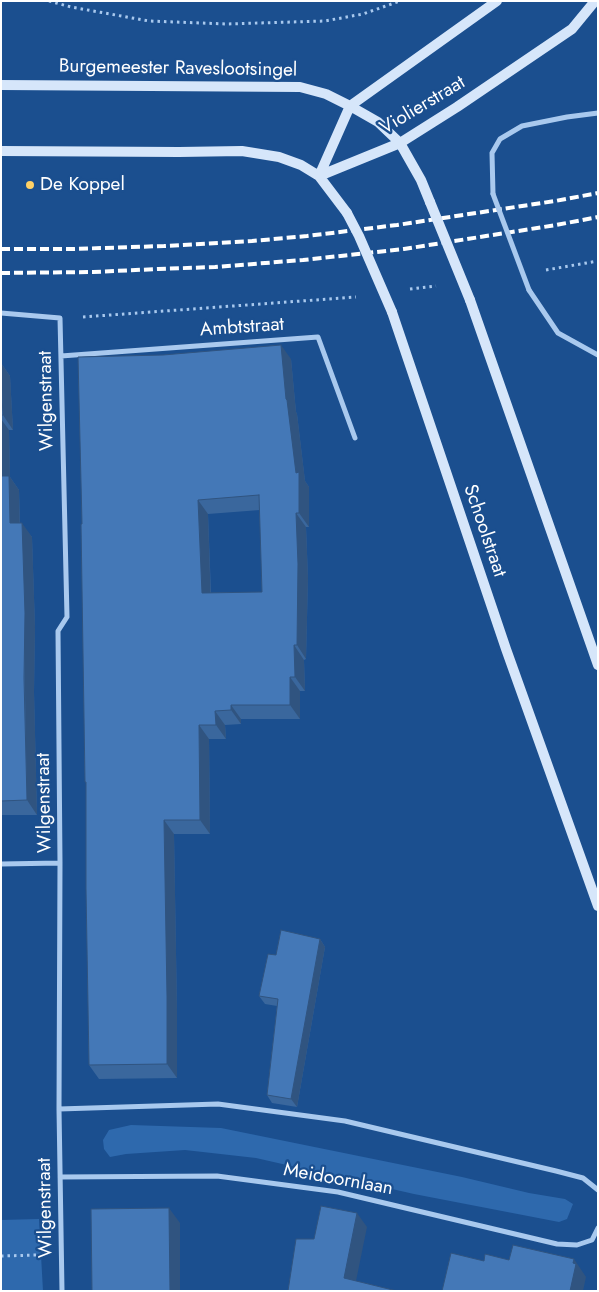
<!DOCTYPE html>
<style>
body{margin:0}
#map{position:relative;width:599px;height:1292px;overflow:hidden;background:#1b4f8f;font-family:Jost,sans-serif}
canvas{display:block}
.frame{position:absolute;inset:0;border:2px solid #fff;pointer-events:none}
</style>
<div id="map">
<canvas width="599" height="1292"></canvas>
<div class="frame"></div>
</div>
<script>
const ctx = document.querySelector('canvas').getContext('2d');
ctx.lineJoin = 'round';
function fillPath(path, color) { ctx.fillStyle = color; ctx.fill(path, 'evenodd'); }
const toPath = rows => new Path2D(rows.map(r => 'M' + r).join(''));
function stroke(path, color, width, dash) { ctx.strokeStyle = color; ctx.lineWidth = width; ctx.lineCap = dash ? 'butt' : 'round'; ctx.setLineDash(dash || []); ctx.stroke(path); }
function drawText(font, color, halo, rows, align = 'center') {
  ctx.font = font + ' Jost,sans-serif'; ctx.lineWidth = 4.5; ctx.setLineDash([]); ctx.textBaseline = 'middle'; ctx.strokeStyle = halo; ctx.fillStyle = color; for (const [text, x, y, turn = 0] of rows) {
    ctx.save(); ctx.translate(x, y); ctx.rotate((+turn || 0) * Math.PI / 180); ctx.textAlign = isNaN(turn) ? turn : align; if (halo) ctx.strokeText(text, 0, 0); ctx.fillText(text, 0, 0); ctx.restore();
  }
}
const green = toPath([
 [131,1125,221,1128,462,1177,529,1193,565,1199,573,1204,567,1219,559,1222,414,1194,256,1158,185,1150,126,1154,110,1157,104,1149,103,1140,109,1130],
 [39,1219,43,1291,1,1291,1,1220]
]);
const path = toPath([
 [49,1,71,7,149,21,226,24,325,21,363,14,400,1],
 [546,270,598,261],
 [410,289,436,286],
 [83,317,356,297],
 [1,1256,38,1255]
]);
const street = toPath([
 [493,194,492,153,500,139,522,126,567,117,598,113],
 [529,290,558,333,598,355],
 [1,313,60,318,67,617,58,631,60,863,59,1109,62,1291],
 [61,356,318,337,355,438],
 [1,864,60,863],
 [59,1109,218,1104,345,1121,556,1171,583,1178,598,1190],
 [60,1177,217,1176,338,1192,557,1244,577,1245,592,1240,598,1228]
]);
const secondary = toPath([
 [1,85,300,87,326,94,350,106,378,122,400,143,421,180,430,202],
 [1,151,179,152,242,151,279,157,301,165,319,176,347,213],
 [319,176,400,143,457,107,572,29,595,1],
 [319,176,350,106,497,1],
 [470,300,598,665],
 [392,312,506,649,598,906]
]);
const rail = toPath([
 [1,249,73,249,164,246,252,241,307,236,397,225,555,201,598,193],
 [1,273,93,272,158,269,215,267,303,260,404,249,556,225,598,217]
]);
const streetBridge = toPath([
 [493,194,529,290]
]);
const secondaryBridge = toPath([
 [430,202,470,300],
 [347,213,359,236,392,312]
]);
const wall = toPath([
 [291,359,296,412,297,414,305,481,309,487,309,527,306,527,308,578,306,659,304,660,305,691,300,691,300,719,241,719,241,724,225,725,226,739,209,739,210,834,174,834,177,1011,177,1078,99,1079,89,1065,86,783,85,782,82,524],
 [260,510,262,592,211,593,208,514],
 [1,363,10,376,13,430,9,430,10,477,19,490,20,523,32,537,35,627,34,692,37,815,1,815],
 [320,939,325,947,297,1107,272,1103,267,1095,277,1006,265,1004,259,996,276,955]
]);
const shadedWall = toPath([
 [281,345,291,359,296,412,297,414,305,481,309,487,309,527,299,513,296,473,286,399],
 [1,363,10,376,13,430,3,415],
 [1,419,9,430,10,477,19,490,20,537,10,523,1,477],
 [198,500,208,514,211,607,202,593],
 [296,513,306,527,308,578,306,659,297,645],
 [22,523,32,537,35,627,34,692,37,815,27,800],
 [294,645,304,660,305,691,295,677],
 [290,677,300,691,300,719,290,705],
 [231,705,241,719,241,724,231,710],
 [215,711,225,725,226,739,216,725],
 [199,725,209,739,210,834,200,820],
 [164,820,174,834,177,1011,177,1078,167,1064],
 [320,939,325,947,297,1107,291,1099],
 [169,1208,180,1223,180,1291,170,1291],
 [357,1213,367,1227,354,1291,344,1278],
 [574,1259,586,1277,583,1291,570,1291]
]);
const building = toPath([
 [281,345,286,399,287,400,296,473,299,472,299,513,296,513,298,564,297,645,294,645,295,677,290,677,290,705,231,705,231,710,215,711,216,725,199,725,200,820,164,820,167,996,167,1064,89,1065,86,889,86,782,85,782,81,524,82,524,78,357,163,355,281,345],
 [259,495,262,592,202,593,198,500,259,495],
 [1,378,3,415,1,415,1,378],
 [1,476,9,476,10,523,22,523,25,613,24,678,27,800,1,801,1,476],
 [281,930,320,939,291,1099,267,1095,278,999,259,996,268,954,276,955,281,930],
 [321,1206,357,1213,344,1278,397,1291,288,1291,296,1239,314,1239,321,1206],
 [169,1208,170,1291,92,1291,91,1209,169,1208],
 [513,1245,574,1259,573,1263,576,1264,570,1291,442,1291,451,1253,484,1261,485,1254,509,1260,513,1245]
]);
const markers = [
 [30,185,5,"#ffd166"]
];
const streetNames = [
 ["Burgemeester Raveslootsingel",178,69,1],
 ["Violierstraat",423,106,-31],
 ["Ambtstraat",242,328,-4],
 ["Wilgenstraat",47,401,-91],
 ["Schoolstraat",484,531,71],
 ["Wilgenstraat",45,803,-91],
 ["Meidoornlaan",338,1180,10],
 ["Wilgenstraat",46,1208,-91]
];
const poiNames = [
 ["De Koppel",40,185]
];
fillPath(green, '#2e69ad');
stroke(path, '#a9c9ee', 3, [2.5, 4]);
stroke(street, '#a9c9ee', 5);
stroke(secondary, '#d6e6fa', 10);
stroke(rail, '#fff', 4, [9, 4]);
stroke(streetBridge, '#a9c9ee', 5);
stroke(secondaryBridge, '#d6e6fa', 10);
fillPath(wall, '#3a679d');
fillPath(shadedWall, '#305480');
fillPath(building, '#4478b7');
stroke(building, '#305480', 1);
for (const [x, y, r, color] of markers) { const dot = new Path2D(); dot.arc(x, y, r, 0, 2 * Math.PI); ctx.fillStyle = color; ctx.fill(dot); stroke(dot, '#1b4f8f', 2); }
drawText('19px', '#fff', '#1b4f8f', streetNames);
drawText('19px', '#fff', '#1b4f8f', poiNames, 'left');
</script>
